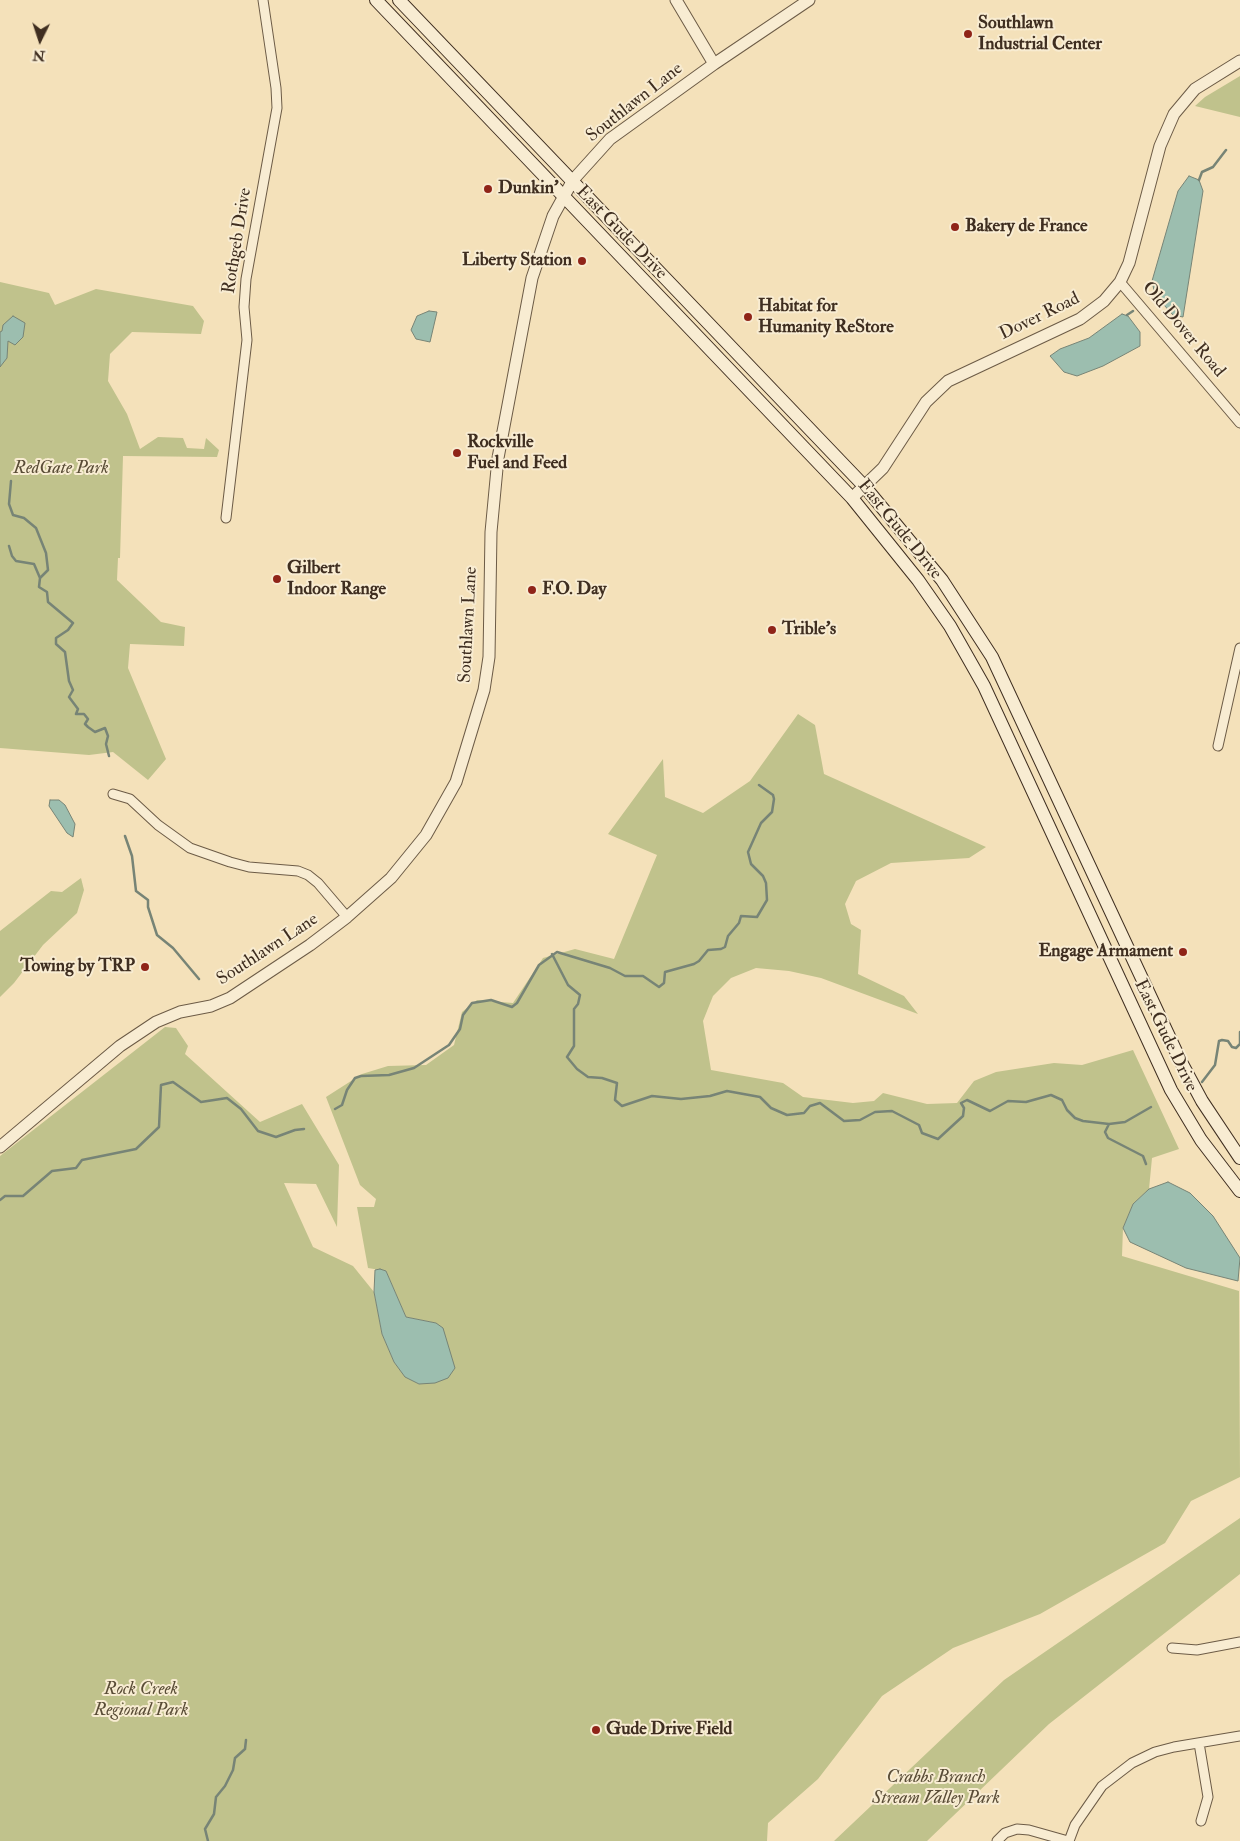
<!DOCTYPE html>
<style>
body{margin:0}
#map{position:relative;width:1240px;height:1841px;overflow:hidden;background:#f4e1ba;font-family:"IM FELL Double Pica",serif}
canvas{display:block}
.north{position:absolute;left:15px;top:15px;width:50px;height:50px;-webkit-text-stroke:4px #f8ecd2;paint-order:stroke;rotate:184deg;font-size:14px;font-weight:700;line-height:20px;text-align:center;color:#3f2e20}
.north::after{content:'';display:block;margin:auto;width:18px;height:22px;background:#3f2e20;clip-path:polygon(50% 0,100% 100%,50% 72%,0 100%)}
</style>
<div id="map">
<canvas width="1240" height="1841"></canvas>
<div class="north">N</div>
</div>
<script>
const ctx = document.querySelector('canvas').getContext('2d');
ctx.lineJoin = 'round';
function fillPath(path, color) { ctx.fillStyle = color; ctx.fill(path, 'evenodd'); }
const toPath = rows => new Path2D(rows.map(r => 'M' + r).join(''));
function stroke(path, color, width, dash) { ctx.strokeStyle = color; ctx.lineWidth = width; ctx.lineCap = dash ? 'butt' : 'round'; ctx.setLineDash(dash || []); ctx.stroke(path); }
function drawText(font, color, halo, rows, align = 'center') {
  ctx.font = font + ' "IM FELL Double Pica",serif'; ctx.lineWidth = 4; ctx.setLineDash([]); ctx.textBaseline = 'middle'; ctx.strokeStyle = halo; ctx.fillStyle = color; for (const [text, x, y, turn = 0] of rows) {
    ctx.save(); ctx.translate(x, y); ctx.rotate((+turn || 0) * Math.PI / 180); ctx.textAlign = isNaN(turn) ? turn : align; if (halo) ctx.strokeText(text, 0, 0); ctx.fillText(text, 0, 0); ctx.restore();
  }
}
const green = toPath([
 [1240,76,1240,117,1195,106,1205,97],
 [0,282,49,293,55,305,96,289,193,306,204,321,201,334,132,332,110,354,108,381,127,414,140,449,158,437,183,438,187,448,204,449,206,438,219,450,217,457,123,456,120,558,118,558,117,580,161,622,185,627,184,646,130,644,128,668,166,759,148,780,113,752,89,755,0,748],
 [798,714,815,725,824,774,986,847,969,858,891,863,856,881,845,904,851,924,861,930,858,974,904,996,918,1014,821,978,789,971,756,968,731,978,713,996,703,1021,711,1070,783,1083,803,1097,853,1103,874,1101,883,1093,927,1104,957,1103,974,1081,996,1072,1054,1063,1082,1065,1133,1050,1179,1149,1152,1158,1149,1189,1133,1204,1123,1228,1122,1256,1239,1291,1240,1477,1191,1501,1165,1543,1040,1614,953,1648,882,1696,818,1779,768,1823,767,1841,0,1841,0,1156,165,1027,176,1028,188,1046,185,1054,260,1122,302,1104,339,1165,337,1227,316,1184,284,1183,313,1247,353,1266,374,1292,382,1334,394,1362,406,1377,419,1384,436,1323,406,1317,386,1271,368,1268,357,1207,374,1207,376,1199,360,1185,326,1097,362,1074,388,1066,426,1065,454,1045,462,1012,477,1000,513,1003,543,958,575,949,614,959,657,855,608,834,663,759,665,797,703,813,750,781],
 [81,878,84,890,77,913,43,945,14,983,0,997,0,931,51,891,62,892],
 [1240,1518,1240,1574,1049,1724,927,1841,834,1841,1004,1680]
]);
const water = toPath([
 [1189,176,1199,180,1203,191,1183,317,1173,315,1155,295,1152,281,1178,191,1189,176],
 [429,311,437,312,430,342,416,339,411,330,417,316,429,311],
 [1122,314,1128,316,1140,332,1140,346,1103,366,1077,376,1064,372,1050,356,1060,349,1089,338,1122,314],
 [13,316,25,323,23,337,15,345,8,341,7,358,0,367,0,332,2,331,3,325,13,316],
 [50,800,59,800,65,805,75,824,73,837,67,833,49,806,50,800],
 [1168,1182,1190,1193,1213,1216,1240,1258,1238,1281,1186,1268,1130,1242,1123,1228,1133,1204,1149,1189,1168,1182],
 [380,1269,386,1271,406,1317,436,1323,443,1328,455,1368,448,1378,435,1383,419,1384,405,1377,394,1362,382,1334,374,1292,375,1270,380,1269]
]);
const stream = toPath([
 [1199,180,1202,172,1213,167,1226,150],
 [1151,297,1155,295],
 [1127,315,1133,311],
 [11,481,9,504,13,515,24,518,36,528,46,553,48,570,40,578,39,587,47,592,48,602,73,623,68,630,56,638,56,644,65,652,69,681,73,690,69,697,78,709,76,714,84,714,88,719,85,724,88,727,95,732,105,728,108,736,106,744,109,756],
 [9,546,12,556,16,561,34,564,40,578],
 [125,836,132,856,136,891,148,900,148,907,157,935,173,948,199,979],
 [552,954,568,985,580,995,578,1004,574,1009,574,1046,567,1057,577,1069,588,1077,602,1078,617,1083,615,1100,622,1106,652,1096,681,1099,710,1096,727,1091,760,1097,771,1108,787,1115,804,1113,810,1106,820,1103,844,1121,860,1120,875,1112,892,1111,919,1125,922,1133,938,1139,963,1116,964,1108,961,1103,967,1100,990,1111,1008,1101,1026,1102,1051,1095,1062,1100,1067,1110,1075,1118,1083,1121,1109,1124,1125,1122,1151,1107],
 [1202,1082,1215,1065,1219,1041,1222,1040,1228,1041,1232,1047,1236,1048,1240,1044,1240,1032],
 [335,1109,342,1105,347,1090,355,1078,361,1076,389,1075,414,1068,449,1045,460,1029,463,1015,472,1003,491,1000,512,1007,517,1003,539,965,557,952,610,968,625,976,643,976,659,987,664,983,665,972,694,964,699,961,708,950,721,949,725,947,728,936,739,923,741,916,757,917,767,900,766,883,763,876,751,864,748,852,761,823,772,812,774,799,773,795,759,785],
 [1109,1124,1105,1132,1108,1138,1143,1156,1146,1164],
 [0,1200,5,1196,23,1196,52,1171,76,1168,82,1160,136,1149,159,1127,161,1085,173,1082,201,1102,227,1098,241,1109,258,1131,276,1137,295,1130,304,1129],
 [208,1841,205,1829,214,1814,216,1797,225,1786,233,1770,235,1758,245,1749,246,1740]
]);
const minor = toPath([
 [1120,282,1240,423],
 [226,518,247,340,244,307,246,279,277,108,276,88,263,0],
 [1218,746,1240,648],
 [113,794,130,799,158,825,190,848,230,862,249,867,298,871,308,875,318,883,347,917],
 [1172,1648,1197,1650,1240,1642],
 [1199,1743,1208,1797,1201,1821],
 [997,1841,1005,1833,1017,1829,1029,1830,1068,1841],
 [1069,1841,1075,1825,1102,1786,1132,1763,1155,1752,1174,1747,1240,1736]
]);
const tertiary = toPath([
 [676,0,714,64],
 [852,498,883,468,926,402,948,381,1080,319,1104,301,1120,282,1129,263,1160,146,1174,114,1195,89,1240,61],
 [0,1147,120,1046,156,1022,180,1012,211,1006,230,998,310,945,347,917,391,878,426,835,456,782,484,690,489,657,491,532,498,458,532,278,553,216,573,180,610,139,714,64,809,0]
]);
const secondary = toPath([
 [376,0,852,498,918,580,950,626,984,686,1171,1090,1201,1140,1240,1191],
 [399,0,865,487,942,580,992,657,1180,1060,1202,1101,1240,1158]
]);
const markers = [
 [968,34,5,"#8f2418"],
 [488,189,5,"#8f2418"],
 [955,227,5,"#8f2418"],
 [582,261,5,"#8f2418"],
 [748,317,5,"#8f2418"],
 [457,453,5,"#8f2418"],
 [277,579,5,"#8f2418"],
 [532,590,5,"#8f2418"],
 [772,630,5,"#8f2418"],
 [1183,952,5,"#8f2418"],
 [145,967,5,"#8f2418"],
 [596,1730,5,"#8f2418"]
];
const poiNames = [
 ["Southlawn",978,24],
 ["Industrial Center",978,45],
 ["Dunkin'",498,189],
 ["Bakery de France",965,227],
 ["Liberty Station",572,261,"right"],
 ["Habitat for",758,307],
 ["Humanity ReStore",758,328],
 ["Rockville",467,443],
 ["Fuel and Feed",467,464],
 ["Gilbert",287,569],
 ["Indoor Range",287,590],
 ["F.O. Day",542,590],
 ["Trible's",782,630],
 ["Engage Armament",1173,952,"right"],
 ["Towing by TRP",135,967,"right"],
 ["Gude Drive Field",606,1730]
];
const streetNames = [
 ["Southlawn Lane",635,103,-38],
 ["East Gude Drive",621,233,46],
 ["Rothgeb Drive",238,241,-81],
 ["Dover Road",1040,317,-26],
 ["Old Dover Road",1183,330,50],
 ["East Gude Drive",899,530,51],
 ["Southlawn Lane",469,625,-87],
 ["Southlawn Lane",268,950,-33],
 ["East Gude Drive",1165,1036,64]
];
const parkNames = [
 ["RedGate Park",61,469],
 ["Rock Creek",141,1690],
 ["Regional Park",141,1711],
 ["Crabbs Branch",936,1778],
 ["Stream Valley Park",936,1799]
];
fillPath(green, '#c0c28c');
fillPath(water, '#9cbeaf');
stroke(water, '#778476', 1);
stroke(stream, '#778476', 2.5);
stroke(minor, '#6c5b46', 11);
stroke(tertiary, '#6c5b46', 13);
stroke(secondary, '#3f2e20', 14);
stroke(minor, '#f8ecd2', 9);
stroke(tertiary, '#f8ecd2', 11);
stroke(secondary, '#f8ecd2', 12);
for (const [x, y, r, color] of markers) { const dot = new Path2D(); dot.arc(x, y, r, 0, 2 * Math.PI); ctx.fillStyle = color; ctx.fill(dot); stroke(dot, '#f8ecd2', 2); }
drawText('bold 18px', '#3f2e20', '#f8ecd2', poiNames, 'left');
drawText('18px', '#3f2e20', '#f8ecd2', streetNames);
drawText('italic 18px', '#594c36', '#f8ecd2', parkNames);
</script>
